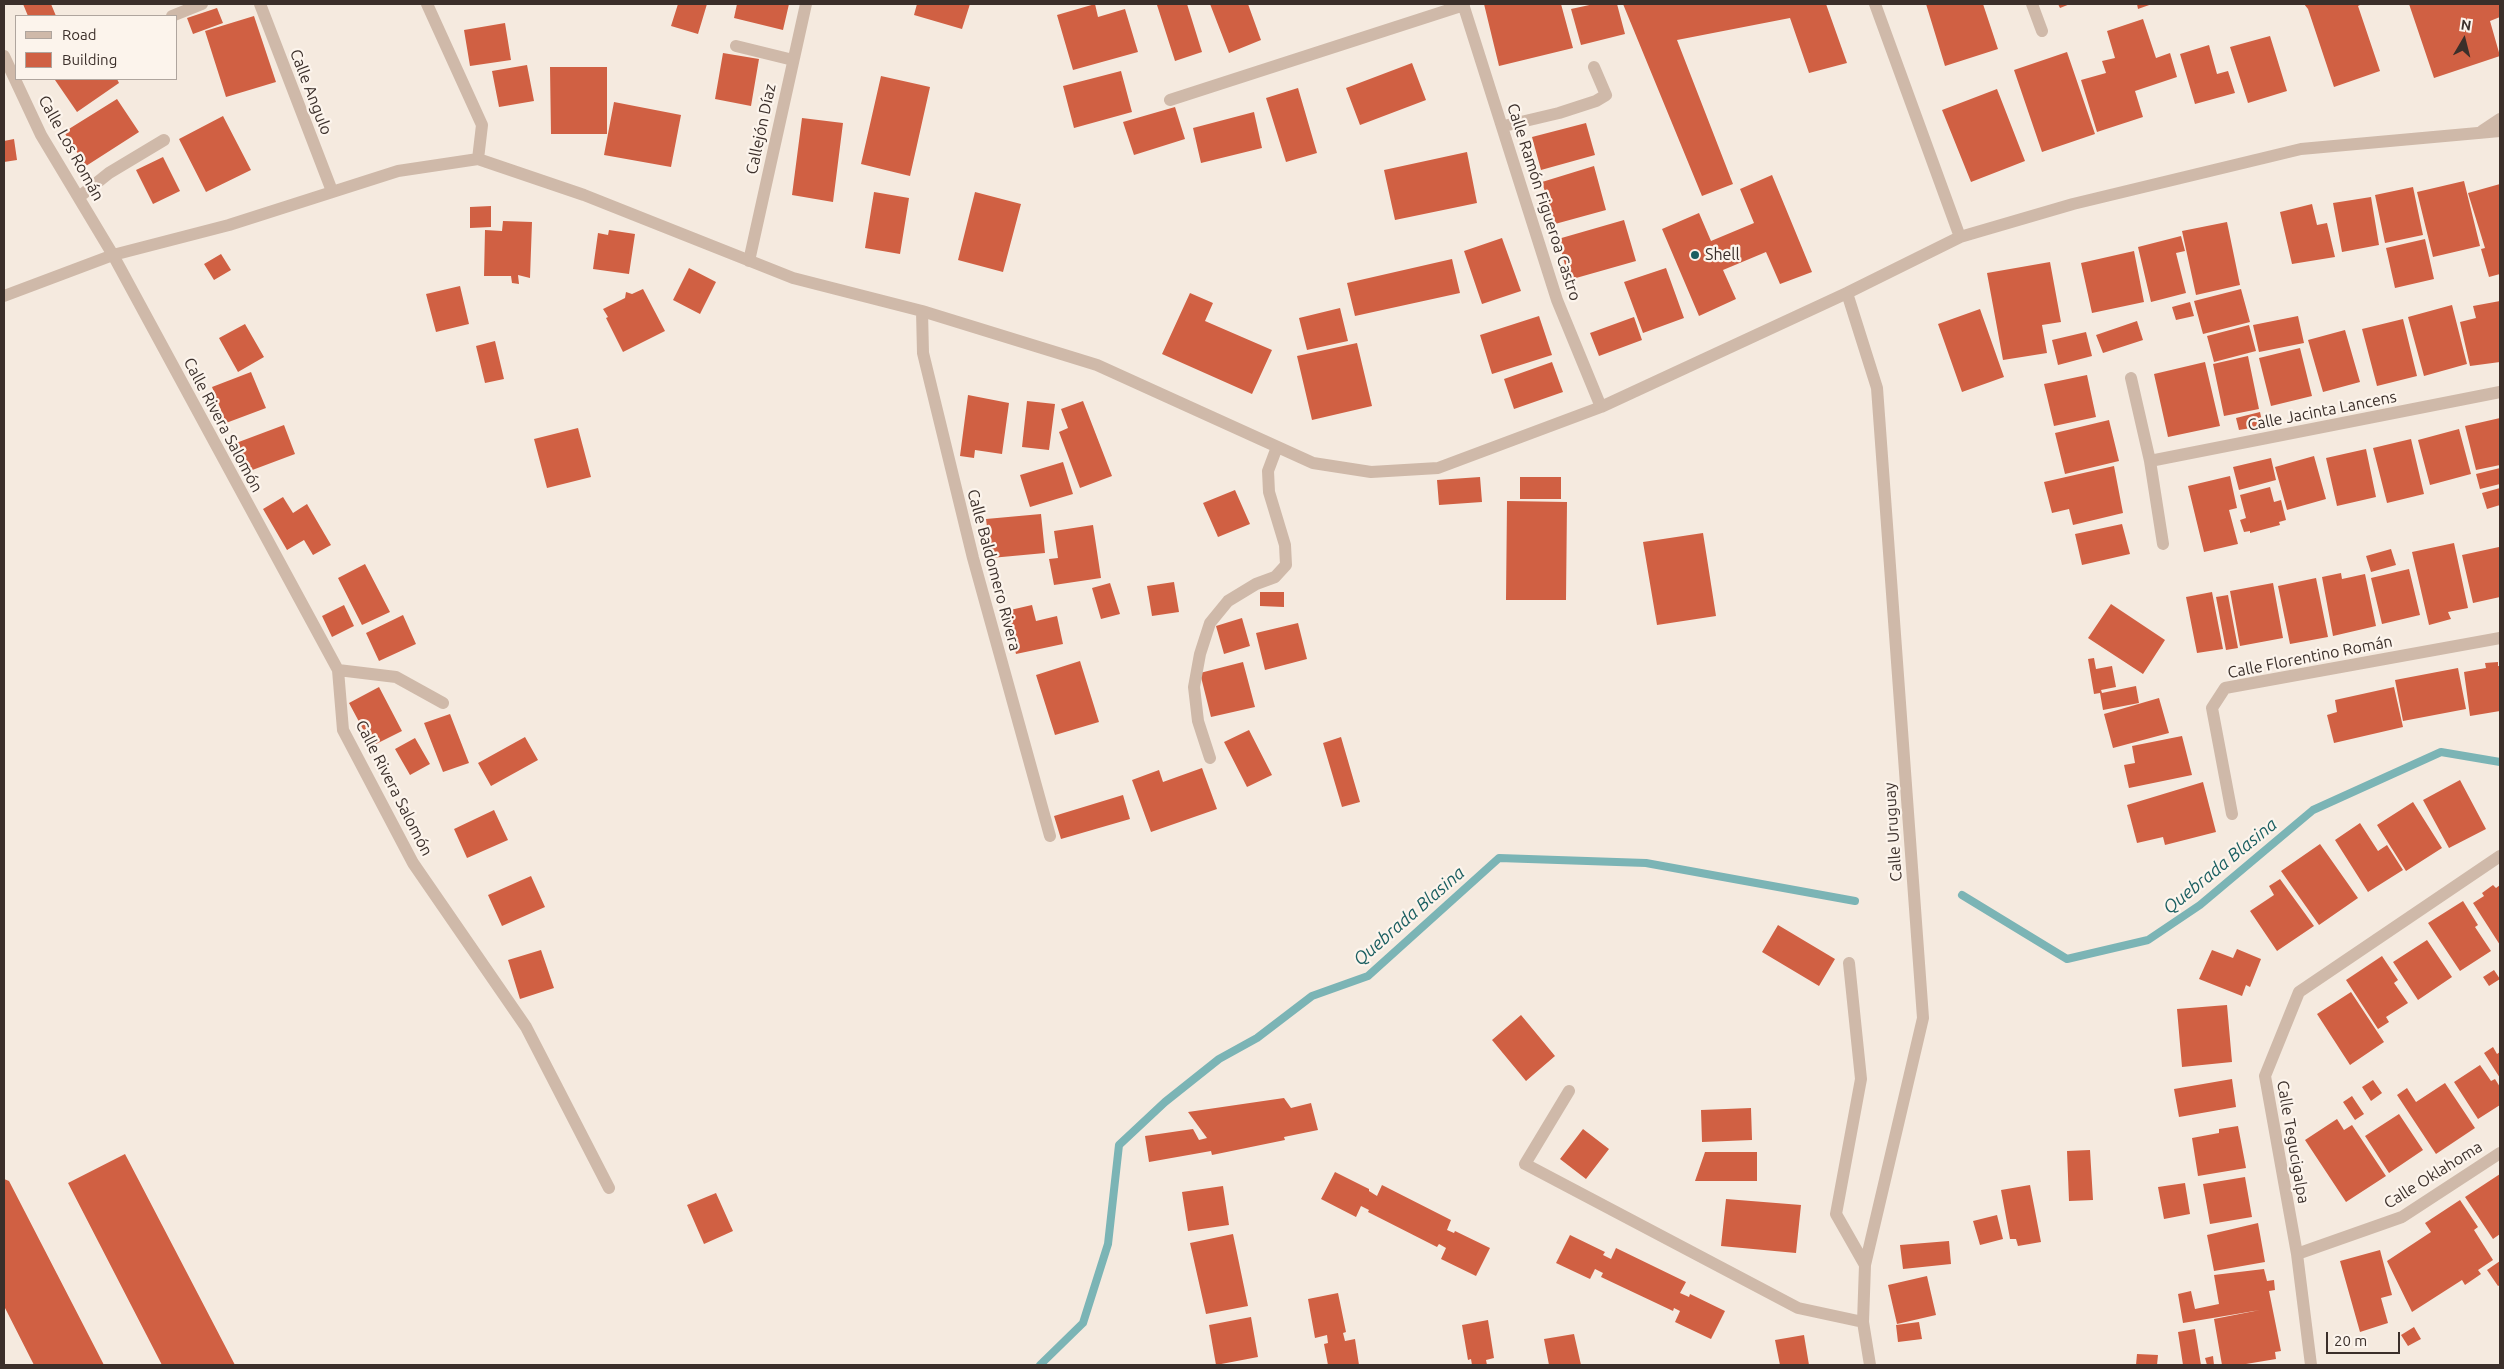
<!DOCTYPE html>
<meta charset="utf-8">
<style>
body{margin:0}
#map{position:relative;width:2504px;height:1369px;overflow:hidden;background:#f5eadf;font-family:Ubuntu,sans-serif}
canvas{display:block}
.frame{position:absolute;inset:0;border:5px solid #3b2f2a;pointer-events:none}
.legend{position:absolute;left:15px;top:15px;width:162px;height:65px;box-sizing:border-box;background:#fcf4ec;border:1px solid #afa59e;margin:0;padding:6px 9px;list-style:none;font-size:15px;color:#3b2f2a}
.legend li{display:flex;align-items:center;gap:10px;height:25px}
.legend b{width:25px;border:1px solid #afa59e}
.north{position:absolute;left:2439px;top:15px;width:50px;height:50px;-webkit-text-stroke:4px #fcf4ec;paint-order:stroke;rotate:8deg;font-size:14px;font-weight:700;line-height:20px;text-align:center;color:#3b2f2a}
.north::after{content:'';display:block;margin:auto;width:18px;height:22px;background:#3b2f2a;clip-path:polygon(50% 0,100% 100%,50% 72%,0 100%)}
.scale{position:absolute;left:2326px;top:1332px;width:74px;height:22px;box-sizing:border-box;border:2px solid #3b2f2a;border-top:0;padding-left:6px;font-size:15px;line-height:18px;white-space:nowrap;color:#3b2f2a;-webkit-text-stroke:4px #fcf4ec;paint-order:stroke}
</style>
<div id="map">
<canvas width="2504" height="1369"></canvas>
<div class="frame"></div>
<ul class="legend">
<li><b style="height:6px;background:#cfb9a9"></b>Road</li>
<li><b style="height:14px;background:#d06043"></b>Building</li>
</ul>
<div class="north">N</div>
<div class="scale">20 m</div>
</div>
<script>
const ctx = document.querySelector('canvas').getContext('2d');
ctx.lineJoin = 'round';
const toPath = rows => new Path2D(rows.map(r => 'M' + r).join(''));
function stroke(path, color, width, dash) { ctx.strokeStyle = color; ctx.lineWidth = width; ctx.lineCap = dash ? 'butt' : 'round'; ctx.setLineDash(dash || []); ctx.stroke(path); }
function fillPath(path, color) { ctx.fillStyle = color; ctx.fill(path, 'evenodd'); }
function drawText(font, color, halo, rows, align = 'center') {
  ctx.font = font + ' Ubuntu,sans-serif'; ctx.lineWidth = 4.5; ctx.setLineDash([]); ctx.textBaseline = 'middle'; ctx.strokeStyle = halo; ctx.fillStyle = color; for (const [text, x, y, turn = 0] of rows) {
    ctx.save(); ctx.translate(x, y); ctx.rotate((+turn || 0) * Math.PI / 180); ctx.textAlign = isNaN(turn) ? turn : align; if (halo) ctx.strokeText(text, 0, 0); ctx.fillText(text, 0, 0); ctx.restore();
  }
}
const stream = toPath([
 [1962,895,2067,959,2148,940,2200,905,2313,810,2441,752,2500,762],
 [1040,1365,1083,1323,1108,1244,1119,1145,1165,1102,1219,1059,1257,1038,1312,996,1368,976,1499,858,1646,863,1855,901]
]);
const building = toPath([
 [23,4,51,4,56,16,28,16],
 [678,4,707,4,698,34,671,26],
 [737,4,789,4,783,30,734,18],
 [917,4,970,4,962,29,914,15],
 [1095,4,1098,17,1125,9,1138,52,1073,70,1057,15],
 [1161,4,1187,4,1202,52,1175,61,1157,5],
 [1210,4,1248,4,1261,40,1229,53],
 [1484,4,1561,4,1573,48,1499,66],
 [1594,4,1617,4,1625,34,1581,45,1571,9],
 [1623,4,1826,4,1847,63,1809,73,1790,18,1677,40,1733,184,1702,196],
 [1926,4,1983,4,1998,49,1945,66],
 [2058,4,2070,4,2060,8],
 [2137,4,2152,4,2138,9],
 [2304,4,2362,4,2358,6,2380,71,2334,87,2308,9],
 [2409,4,2500,4,2500,17,2490,21,2500,56,2434,78],
 [217,8,223,23,193,34,187,18],
 [254,16,276,82,226,97,205,31],
 [2143,19,2156,58,2170,53,2177,77,2135,91,2143,117,2097,132,2081,80,2106,73,2102,61,2115,58,2107,31],
 [505,23,511,60,470,66,464,30],
 [2270,36,2287,91,2248,103,2230,47],
 [2209,45,2217,74,2228,71,2235,93,2195,104,2180,54],
 [2067,52,2095,134,2042,152,2014,70],
 [723,53,759,59,751,106,715,99],
 [1412,63,1426,100,1360,125,1346,88],
 [527,65,534,101,499,107,492,71],
 [550,67,607,67,607,134,551,134],
 [1121,71,1132,112,1074,128,1063,86],
 [881,76,930,87,910,176,861,164],
 [57,79,117,79,119,83,77,112,55,80],
 [1298,88,1317,153,1286,162,1266,98],
 [1997,89,2025,161,1971,182,1942,110],
 [117,99,139,132,86,166,64,132],
 [614,102,681,115,671,167,604,155],
 [1175,107,1185,139,1134,155,1123,122],
 [1254,112,1262,148,1201,163,1193,128],
 [223,116,251,170,206,192,179,139],
 [802,118,843,123,833,202,792,195],
 [1586,123,1595,155,1541,170,1532,137],
 [14,139,17,160,4,162,4,141],
 [1467,152,1477,203,1395,220,1384,170],
 [163,157,180,191,153,204,136,170],
 [1594,166,1606,210,1555,224,1542,182],
 [1772,175,1812,272,1780,284,1766,252,1723,270,1736,299,1699,316,1662,229,1699,213,1711,241,1754,223,1740,189],
 [2464,181,2480,246,2433,257,2417,192],
 [2500,184,2500,274,2489,277,2481,249,2485,248,2468,193],
 [2413,187,2423,235,2385,243,2375,195],
 [874,192,909,198,900,254,865,248],
 [975,192,1021,204,1003,272,958,260],
 [2371,197,2379,245,2342,252,2333,203],
 [2312,204,2317,225,2327,223,2335,257,2292,264,2280,212],
 [491,206,491,227,470,228,470,207],
 [1624,220,1636,261,1569,280,1558,239],
 [503,221,532,222,530,278,518,275,519,284,512,283,511,276,484,276,485,230,502,231],
 [2227,222,2240,285,2196,295,2182,231],
 [609,230,635,234,629,274,593,269,598,233,608,235],
 [2181,236,2185,251,2176,253,2186,293,2151,302,2138,247],
 [1502,238,1521,291,1482,304,1464,251],
 [2425,239,2434,279,2395,288,2386,248],
 [2134,251,2144,302,2092,313,2081,263],
 [221,254,231,270,214,280,204,264],
 [1452,259,1460,293,1355,316,1347,283],
 [2050,262,2061,322,2042,325,2047,353,2003,360,1987,273],
 [689,268,716,282,700,314,673,300],
 [1666,268,1684,318,1643,333,1624,282],
 [460,286,469,324,436,332,426,294],
 [643,289,665,331,623,352,606,318,608,317,603,309,625,298,626,292,632,294],
 [2241,289,2250,322,2203,334,2194,301],
 [1190,293,1213,303,1205,321,1272,350,1252,394,1162,354],
 [2500,301,2500,362,2470,366,2460,322,2476,318,2473,306],
 [2190,302,2194,316,2176,320,2172,307],
 [2452,305,2467,364,2424,376,2408,317],
 [1340,308,1348,341,1307,350,1299,318],
 [1980,309,2004,377,1962,392,1938,324],
 [1539,316,1552,355,1492,374,1480,335],
 [2298,316,2304,343,2259,352,2253,325],
 [1634,317,1642,340,1599,356,1590,333],
 [2403,319,2417,376,2377,386,2362,329],
 [2137,321,2143,340,2103,353,2096,335],
 [245,324,264,357,238,372,219,338],
 [2249,325,2256,351,2214,362,2207,336],
 [2345,330,2360,382,2323,392,2308,340],
 [2086,332,2092,356,2058,365,2052,340],
 [495,341,504,379,485,383,476,346],
 [1357,343,1372,406,1312,420,1297,356],
 [2300,348,2312,396,2271,406,2259,358],
 [2248,356,2259,409,2224,416,2213,364],
 [1552,362,1563,392,1514,409,1504,379],
 [2205,362,2220,426,2168,437,2154,374],
 [251,372,266,408,226,423,212,387],
 [2087,375,2096,417,2054,426,2044,384],
 [968,395,1009,403,1002,454,975,450,974,458,960,456],
 [1027,401,1055,404,1049,450,1022,447],
 [1083,401,1112,476,1080,488,1059,432,1068,428,1061,409],
 [2260,412,2263,426,2239,430,2236,418],
 [2500,418,2500,465,2476,470,2465,426],
 [2109,420,2119,461,2065,474,2055,433],
 [284,425,295,454,247,472,236,443],
 [578,428,591,477,547,488,534,439],
 [2459,429,2471,474,2430,485,2418,440],
 [2411,439,2424,494,2387,503,2373,448],
 [2366,449,2376,497,2337,506,2326,458],
 [2314,456,2326,499,2287,510,2275,467],
 [2271,458,2276,480,2239,490,2233,467],
 [1063,462,1073,494,1030,507,1020,475],
 [2114,466,2123,513,2073,525,2069,509,2052,513,2044,482],
 [2500,468,2500,484,2480,489,2476,474],
 [2230,476,2237,508,2229,510,2238,544,2204,552,2188,486],
 [1480,477,1482,502,1439,505,1437,480],
 [1520,477,1561,477,1561,499,1520,499],
 [2270,487,2274,502,2281,500,2286,520,2279,522,2280,525,2250,533,2250,531,2244,532,2240,520,2246,518,2240,495],
 [2500,488,2500,505,2487,509,2482,493],
 [1235,490,1250,524,1218,537,1203,503],
 [283,497,293,513,307,504,331,545,313,555,304,540,287,550,263,509],
 [1507,501,1567,502,1566,600,1506,600],
 [1041,514,1045,553,991,558,986,519],
 [2122,524,2130,554,2082,565,2075,534],
 [1093,525,1101,578,1054,585,1049,559,1058,558,1054,531],
 [1703,533,1716,616,1657,625,1643,542],
 [2454,543,2468,608,2448,612,2451,619,2429,625,2412,552],
 [2499,547,2500,597,2473,603,2462,555],
 [2391,549,2396,565,2371,572,2366,556],
 [365,564,390,612,362,625,338,578],
 [2409,569,2420,615,2382,624,2371,578],
 [2341,573,2342,579,2365,574,2376,626,2333,636,2322,577],
 [2316,578,2328,637,2290,644,2278,586],
 [1174,582,1179,612,1152,616,1147,586],
 [1110,583,1120,614,1101,619,1092,588],
 [2273,583,2283,638,2240,646,2230,591],
 [1260,592,1284,592,1284,607,1260,606],
 [2212,592,2223,649,2197,653,2186,597],
 [2228,595,2238,648,2226,650,2216,597],
 [2111,604,2165,640,2143,674,2088,638],
 [344,605,354,626,332,637,322,616],
 [1032,605,1036,621,1057,616,1063,644,1016,654,1006,611],
 [403,615,416,644,379,661,366,633],
 [1242,618,1250,646,1224,654,1216,626],
 [1298,623,1307,659,1265,670,1256,633],
 [2094,658,2096,669,2112,666,2116,687,2101,690,2102,693,2136,686,2139,703,2103,710,2100,693,2094,694,2088,659],
 [1080,661,1099,722,1055,735,1036,675],
 [1243,662,1255,707,1211,717,1200,673],
 [2498,662,2498,666,2500,666,2500,711,2470,716,2464,672,2486,668,2485,663],
 [2458,668,2466,709,2403,721,2395,680],
 [379,687,402,731,372,746,349,703],
 [2394,687,2403,727,2334,743,2327,715,2337,712,2335,700],
 [2159,698,2169,733,2113,748,2104,714],
 [450,714,469,763,443,772,424,723],
 [1249,730,1272,775,1247,787,1224,742],
 [2182,736,2192,775,2129,788,2124,765,2135,763,2132,746],
 [525,737,538,760,491,786,478,763],
 [1341,737,1360,802,1342,807,1323,743],
 [415,738,430,764,410,775,395,749],
 [1202,768,1217,809,1151,832,1132,780,1159,770,1163,782],
 [2460,780,2486,829,2449,848,2423,800],
 [2203,782,2216,832,2165,845,2163,837,2137,843,2127,805],
 [1123,795,1130,819,1061,839,1054,816],
 [2413,802,2442,848,2406,871,2377,825],
 [494,810,508,840,467,858,454,829],
 [2360,823,2378,851,2387,845,2403,870,2368,892,2335,840],
 [2320,844,2358,898,2319,925,2281,871],
 [531,876,545,907,502,926,488,895],
 [2280,879,2314,926,2277,951,2250,911,2274,895,2269,886],
 [2493,885,2496,888,2500,885,2500,945,2473,903,2484,896,2482,893],
 [2463,901,2478,925,2475,927,2491,951,2460,971,2428,923],
 [1778,925,1835,959,1819,986,1762,952],
 [2427,940,2452,977,2418,1000,2393,962],
 [2237,949,2261,959,2250,987,2246,985,2242,996,2199,979,2212,950,2233,958],
 [541,950,554,988,520,999,508,960],
 [2382,956,2398,980,2394,983,2408,1003,2386,1017,2389,1022,2378,1029,2346,980],
 [2494,970,2500,979,2489,986,2483,977],
 [2351,992,2384,1042,2350,1065,2317,1014],
 [2227,1005,2232,1062,2182,1067,2177,1009],
 [1521,1015,1555,1056,1526,1081,1492,1040],
 [2493,1047,2497,1054,2500,1052,2500,1078,2484,1053],
 [2480,1065,2491,1081,2495,1079,2500,1087,2500,1105,2478,1119,2454,1082],
 [2232,1079,2236,1107,2179,1117,2174,1089],
 [2373,1080,2382,1093,2371,1101,2362,1087],
 [2445,1083,2475,1128,2436,1154,2397,1095,2407,1088,2416,1102],
 [2352,1096,2364,1114,2355,1120,2343,1102],
 [1284,1098,1291,1108,1311,1103,1318,1130,1284,1137,1285,1140,1212,1155,1211,1151,1149,1162,1145,1136,1193,1129,1199,1140,1207,1138,1188,1112],
 [1751,1108,1752,1140,1702,1142,1701,1110],
 [2399,1114,2423,1150,2389,1173,2365,1136],
 [2337,1119,2344,1130,2352,1125,2386,1176,2346,1202,2305,1140],
 [2238,1126,2246,1168,2198,1176,2192,1138,2219,1133,2219,1129],
 [1583,1129,1609,1149,1586,1179,1560,1159],
 [2090,1150,2093,1200,2069,1201,2067,1151],
 [1705,1152,1757,1152,1757,1181,1695,1181],
 [125,1154,235,1365,162,1365,68,1183],
 [1335,1172,1369,1189,1369,1191,1377,1196,1382,1185,1451,1220,1447,1230,1454,1233,1455,1231,1490,1248,1476,1276,1441,1259,1446,1248,1439,1244,1437,1247,1368,1212,1369,1210,1361,1206,1356,1217,1321,1199],
 [2500,1174,2500,1234,2493,1239,2465,1197],
 [2245,1177,2252,1217,2210,1224,2203,1184],
 [4,1179,9,1181,104,1365,34,1365,4,1306],
 [2185,1183,2190,1214,2164,1219,2158,1187],
 [2030,1185,2041,1242,2018,1246,2016,1239,2010,1239,2001,1190],
 [1223,1186,1229,1225,1188,1231,1182,1192],
 [716,1193,733,1231,704,1244,687,1205],
 [1726,1199,1801,1205,1796,1253,1721,1246],
 [2460,1200,2478,1227,2474,1230,2493,1260,2478,1270,2481,1274,2465,1285,2462,1280,2412,1312,2387,1261,2431,1232,2425,1223],
 [1997,1215,2003,1239,1980,1245,1973,1221],
 [2258,1223,2265,1262,2214,1271,2207,1235],
 [1233,1234,1248,1306,1206,1314,1190,1243],
 [1570,1235,1605,1252,1603,1255,1611,1259,1616,1248,1686,1282,1680,1293,1689,1297,1690,1294,1725,1311,1711,1339,1675,1322,1680,1311,1674,1308,1673,1311,1601,1277,1603,1273,1595,1269,1590,1279,1556,1263],
 [1949,1241,1951,1264,1903,1269,1900,1245],
 [2380,1250,2392,1295,2381,1298,2388,1323,2360,1332,2340,1261],
 [2500,1261,2500,1285,2498,1286,2487,1270],
 [2264,1269,2267,1281,2274,1280,2275,1290,2269,1291,2281,1351,2275,1352,2276,1359,2240,1365,2222,1365,2214,1319,2260,1310,2183,1323,2178,1294,2191,1291,2195,1309,2219,1304,2214,1275],
 [1927,1276,1936,1315,1897,1324,1888,1285],
 [1338,1293,1346,1332,1343,1333,1345,1341,1355,1339,1359,1365,1328,1365,1324,1344,1328,1343,1327,1335,1315,1338,1308,1299],
 [1251,1317,1258,1357,1216,1365,1209,1325],
 [1488,1320,1494,1358,1486,1360,1487,1365,1472,1365,1471,1359,1468,1360,1462,1325],
 [1919,1322,1922,1339,1898,1342,1896,1325],
 [2414,1327,2421,1339,2408,1346,2401,1335],
 [2195,1329,2201,1365,2183,1365,2178,1332],
 [1574,1334,1581,1365,1549,1365,1544,1339],
 [1804,1335,1809,1365,1780,1365,1775,1340],
 [2137,1354,2158,1355,2157,1365,2136,1365],
 [2213,1356,2214,1365,2207,1365,2205,1358]
]);
const minor = toPath([
 [260,4,332,191],
 [427,4,482,125,478,159],
 [1463,4,1557,300,1601,407],
 [1875,4,1960,237],
 [2032,4,2042,31],
 [172,16,202,4],
 [736,46,793,60],
 [4,56,41,135,113,255,338,670,343,730,413,863,526,1027,609,1188],
 [1170,100,1464,5],
 [1504,126,1559,113,1596,101,1606,95,1594,67],
 [2482,131,2500,119],
 [79,197,109,173,164,140],
 [749,261,806,4],
 [1847,293,1877,388,1923,1018,1865,1265,1863,1322,1870,1365],
 [4,296,113,255,229,225,398,171,478,159,584,195,793,278,922,311,1097,365,1313,463,1371,472,1438,468,1601,407,1847,293,1960,237,2073,204,2301,149,2500,131],
 [922,311,923,353,973,558,1050,836],
 [2131,378,2150,461,2163,544],
 [2150,461,2500,392],
 [338,670,396,677,443,703],
 [1210,758,1198,721,1194,687,1200,654,1210,623,1228,601,1256,584,1275,577,1286,565,1285,545,1269,492,1268,471,1277,447],
 [2232,814,2212,708,2225,688,2500,638],
 [1849,963,1861,1079,1836,1214,1865,1265],
 [1569,1091,1525,1164,1798,1308,1863,1322],
 [2297,1254,2402,1217,2500,1153],
 [2311,1365,2297,1254,2265,1076,2299,992,2500,856]
]);
const markers = [
 [1695,255,5,"#1b5f61"]
];
const streetNames = [
 ["Calle Angulo",311,92,69],
 ["Callejón Díaz",761,129,-78],
 ["Calle Los Román",71,148,61],
 ["Calle Ramón Figueroa Castro",1544,202,72],
 ["Calle Jacinta Lancens",2322,411,-11],
 ["Calle Rivera Salomón",223,425,62],
 ["Calle Baldomero Rivera",994,570,75],
 ["Calle Florentino Román",2310,657,-11],
 ["Calle Rivera Salomón",394,788,63],
 ["Calle Uruguay",1893,832,-94],
 ["Calle Tegucigalpa",2293,1142,80],
 ["Calle Oklahoma",2433,1175,-32]
];
const poiNames = [
 ["Shell",1705,255]
];
const waterNames = [
 ["Quebrada Blasina",2220,866,-39],
 ["Quebrada Blasina",1409,916,-41]
];
stroke(stream, '#7bb4b5', 8);
fillPath(building, '#d06043');
stroke(minor, '#cfb9a9', 12);
for (const [x, y, r, color] of markers) { const dot = new Path2D(); dot.arc(x, y, r, 0, 2 * Math.PI); ctx.fillStyle = color; ctx.fill(dot); stroke(dot, '#fcf4ec', 2); }
drawText('16px', '#3b2f2a', '#fcf4ec', streetNames);
drawText('16px', '#3b2f2a', '#fcf4ec', poiNames, 'left');
drawText('italic 18px', '#1b5f61', '#fcf4ec', waterNames);
</script>
